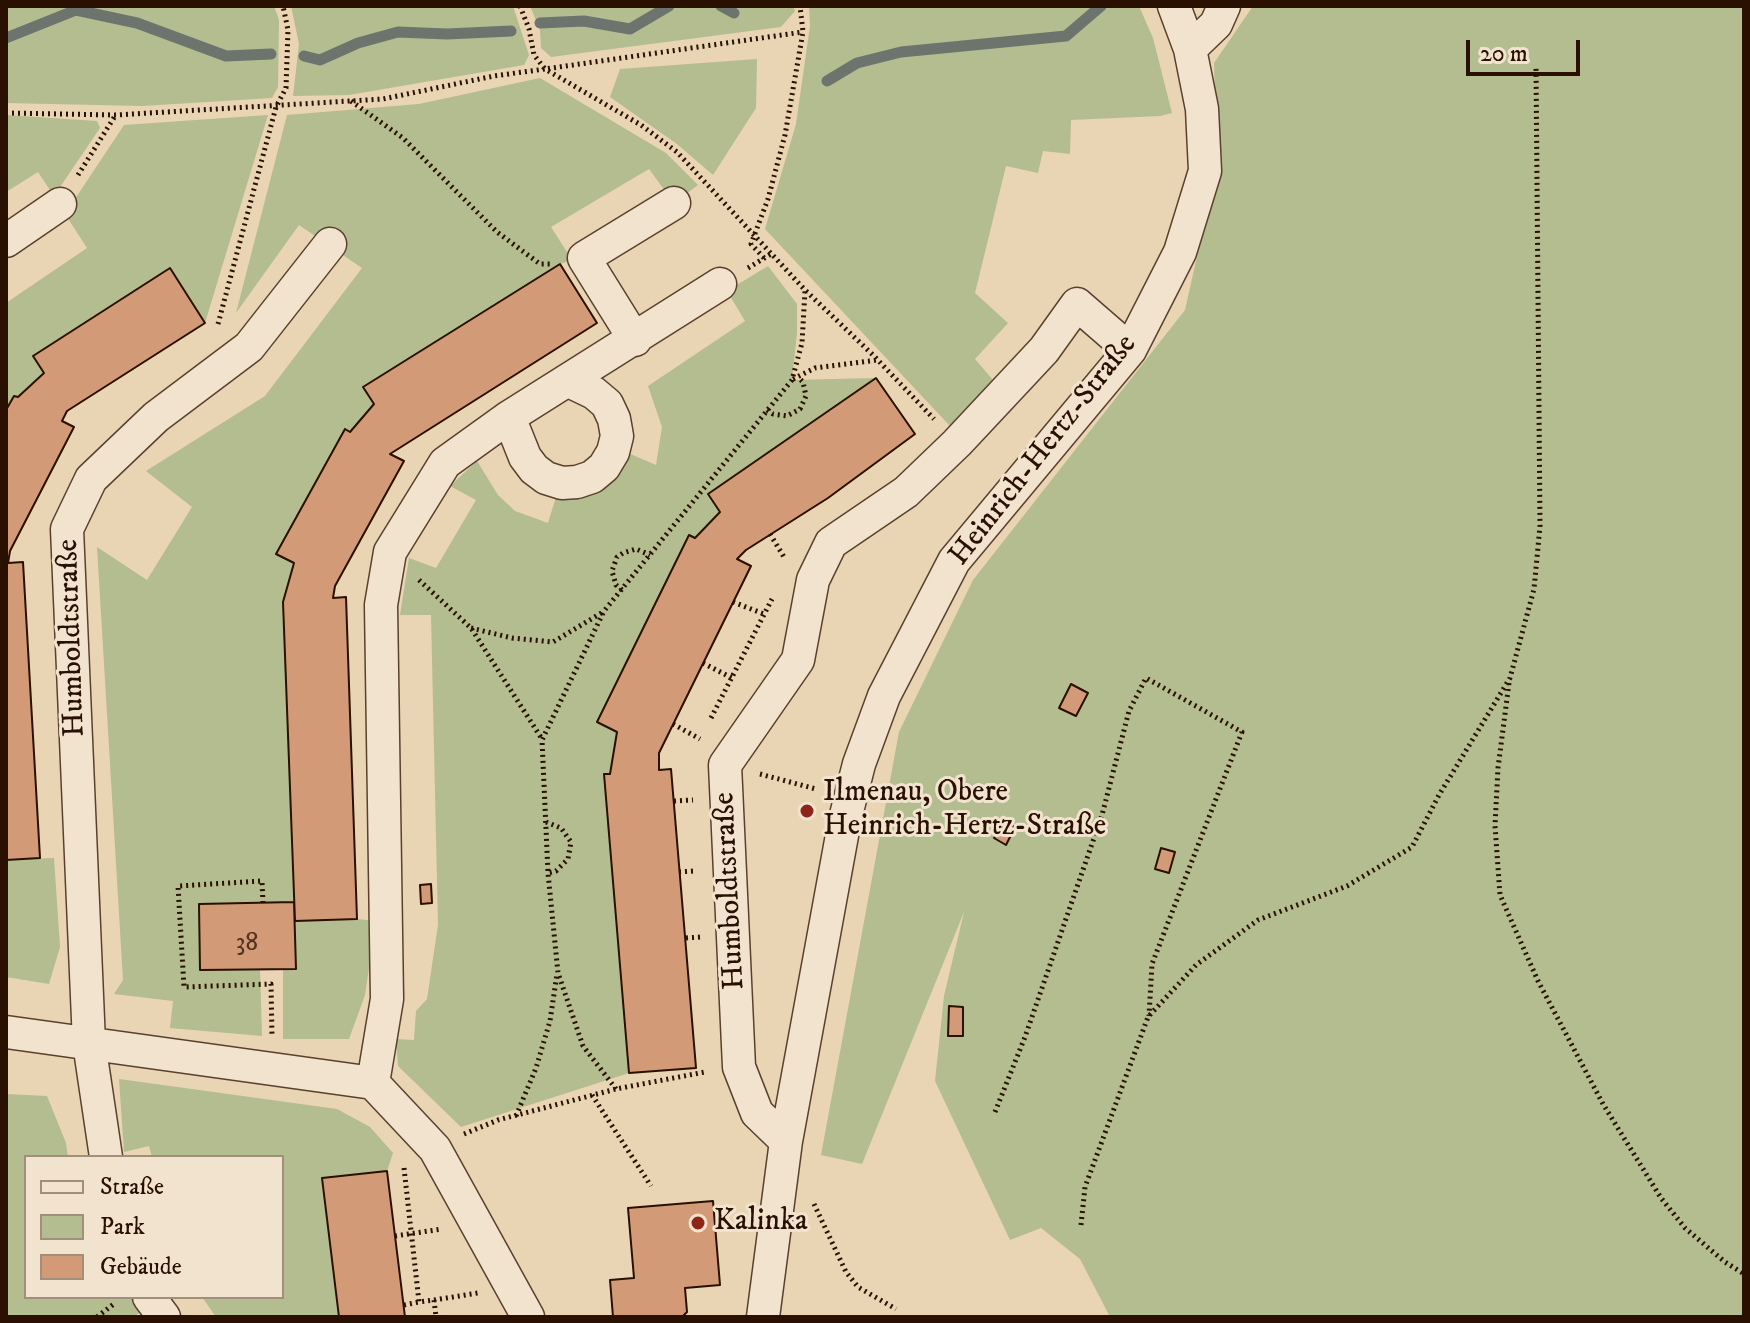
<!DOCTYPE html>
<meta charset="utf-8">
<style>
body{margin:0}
#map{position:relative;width:1750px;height:1323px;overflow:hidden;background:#e9d4b3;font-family:"IM FELL DW Pica",serif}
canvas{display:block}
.frame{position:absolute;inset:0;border:8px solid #291001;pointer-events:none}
.legend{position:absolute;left:24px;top:1155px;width:260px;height:144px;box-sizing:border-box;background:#f1e3ce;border:2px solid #a18f7c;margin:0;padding:10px 14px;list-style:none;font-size:24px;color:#291001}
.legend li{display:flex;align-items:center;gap:16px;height:40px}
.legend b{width:40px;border:2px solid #a18f7c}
.scale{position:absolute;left:1466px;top:40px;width:114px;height:36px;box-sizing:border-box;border:4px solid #291001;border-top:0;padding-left:10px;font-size:24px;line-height:28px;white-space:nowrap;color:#291001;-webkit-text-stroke:6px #f1e3ce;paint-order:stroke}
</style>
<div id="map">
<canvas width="1750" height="1323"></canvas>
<div class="frame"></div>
<ul class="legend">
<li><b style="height:10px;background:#f1e3ce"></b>Straße</li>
<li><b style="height:22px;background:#b3bd8f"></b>Park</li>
<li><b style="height:22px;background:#d29a76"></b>Gebäude</li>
</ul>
<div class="scale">20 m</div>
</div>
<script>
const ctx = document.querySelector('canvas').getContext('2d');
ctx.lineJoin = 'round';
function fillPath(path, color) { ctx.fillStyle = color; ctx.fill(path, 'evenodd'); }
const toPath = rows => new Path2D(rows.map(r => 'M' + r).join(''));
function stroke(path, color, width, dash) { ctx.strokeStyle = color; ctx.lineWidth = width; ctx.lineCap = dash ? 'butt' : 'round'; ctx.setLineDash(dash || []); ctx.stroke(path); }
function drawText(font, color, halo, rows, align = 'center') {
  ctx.font = font + ' "IM FELL DW Pica",serif'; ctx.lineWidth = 6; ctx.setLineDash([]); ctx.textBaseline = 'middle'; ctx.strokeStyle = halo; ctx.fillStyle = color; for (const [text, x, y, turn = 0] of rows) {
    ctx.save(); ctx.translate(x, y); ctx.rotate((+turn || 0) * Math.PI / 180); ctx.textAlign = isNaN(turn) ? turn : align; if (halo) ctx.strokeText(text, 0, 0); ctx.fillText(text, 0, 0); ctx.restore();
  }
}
const green = toPath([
 [6,6,274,6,279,20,278,87,272,98,142,106,6,103],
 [291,6,513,6,529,55,524,65,349,95,293,96,299,44],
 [530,6,793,6,795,11,781,27,551,57,541,48,540,30],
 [809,6,1139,6,1153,38,1172,113,1160,116,1071,120,1070,154,1043,151,1038,173,1006,166,975,293,1008,323,975,359,993,380,950,426,765,229,796,124,810,26],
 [1253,6,1744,6,1744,1317,1110,1317,1080,1259,1041,1228,1010,1240,935,1081,944,996,964,912,862,1164,821,1155,899,732,973,580,1185,310,1217,167,1214,63],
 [757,59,756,108,713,175,677,144,610,97,620,69],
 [540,78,666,153,698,185,674,203,649,169,551,227,572,260,560,264,364,387,374,404,350,432,345,429,277,553,294,563,285,602,294,902,199,905,200,970,260,969,262,1036,170,1028,173,1001,114,994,123,980,97,547,147,580,192,507,146,471,265,396,362,268,299,225,236,313,287,115,419,104],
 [6,115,97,121,100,128,54,196,38,172,6,192],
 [268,115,205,323,170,269,33,356,44,373,18,397,14,396,6,410,6,303,87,248,65,214,124,125],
 [768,266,797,304,797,333,792,380,876,378,708,494,720,512,695,538,598,722,617,732,610,774,605,775,629,1073,461,1127,398,1066,396,1039,414,1040,416,1011,427,999,438,925,431,615,400,615,409,558,436,568,476,500,450,486,477,461,498,495,515,511,548,523,556,497,599,490,618,476,628,453,656,465,662,427,648,386,745,321,727,291],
 [54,858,60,947,49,984,6,977,6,860],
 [357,919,376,921,365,995,349,1039,283,1039,283,969,296,968,295,921],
 [119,1079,337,1109,370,1127,393,1153,387,1171,322,1179,339,1317,216,1317,202,1297,282,1297,282,1157,152,1157,149,1146,124,1152],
 [6,1094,47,1096,66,1143,68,1157,26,1157,26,1297,132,1297,142,1311,133,1317,6,1317]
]);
const stream = toPath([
 [721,6,734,13],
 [540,23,584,21,630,29,669,6],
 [6,38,76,10,137,23,226,56,271,54],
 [304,56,320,60,358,43,398,32,447,34,511,31],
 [827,81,857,63,901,52,1066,36,1101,6]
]);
const building = toPath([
 [560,264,597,323,390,454,404,461,335,586,333,598,346,597,357,919,295,921,283,602,294,563,276,554,345,429,350,432,374,404,363,387,560,264],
 [170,268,205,323,67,411,62,421,74,427,10,551,8,563,23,562,40,858,6,860,6,410,14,396,18,397,44,373,33,356,170,268],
 [876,378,915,434,828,498,746,550,737,559,751,566,659,753,659,770,671,769,696,1068,629,1073,604,774,610,774,617,732,597,722,689,535,695,538,720,512,708,494,876,378],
 [1071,684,1088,693,1076,716,1059,708,1071,684],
 [1003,821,1015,827,1006,845,994,838,1003,821],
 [1161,848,1175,852,1169,873,1155,869,1161,848],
 [431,884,432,903,421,904,420,885,431,884],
 [294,902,296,969,200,970,199,904,294,902],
 [949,1006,963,1007,963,1036,948,1036,949,1006],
 [387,1171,405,1317,339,1317,322,1178,387,1171],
 [713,1201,720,1285,685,1288,687,1312,682,1317,613,1317,610,1280,634,1278,628,1208,713,1201]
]);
const path = toPath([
 [520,6,529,29,534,55,545,69,803,32],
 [351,101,403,138,497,232,540,264,551,264],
 [6,113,116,115,383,99,494,76,545,69,641,125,677,152,805,290,873,355,934,419],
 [78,175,115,116],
 [764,258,751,244,768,199,785,135,803,32,800,6],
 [748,268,771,254],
 [218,324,276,107,286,88,288,30,283,6],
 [793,379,815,368,877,360],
 [767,410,773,414,787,416,800,409,806,396,803,382,798,377],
 [770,534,784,557],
 [419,580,471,628,542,739],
 [622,590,616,585,612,571,617,557,623,553,636,549,650,555],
 [733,602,764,614],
 [471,628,512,638,553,642,603,612],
 [703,663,732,678],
 [1509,683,1498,768,1495,826,1500,895,1538,981,1603,1104,1661,1198,1685,1228,1725,1262,1744,1274],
 [711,718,772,599],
 [673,724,700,739],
 [760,774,816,789],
 [674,801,693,800],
 [546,822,561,828,571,842,568,859,556,871,548,873],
 [679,872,694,871],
 [263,903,262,881,178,886,184,987,271,984,272,1037],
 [686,938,701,937],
 [616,1089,583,1046,558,973,548,873,542,740,604,611,792,380,802,343,805,291],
 [592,1095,651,1186],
 [995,1112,1025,1037,1102,815,1129,711,1146,678,1242,732,1152,964,1149,1016],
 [516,1116,536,1068,550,1021,557,974],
 [464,1134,498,1120,616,1089,705,1072],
 [404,1168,419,1302,434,1300,436,1317],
 [814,1204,846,1272,858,1287,896,1309],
 [1081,1225,1085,1187,1148,1017,1196,965,1258,920,1347,886,1412,847,1439,795,1510,678,1534,589,1540,526,1536,66],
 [395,1236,442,1229],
 [434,1300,478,1293],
 [404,1305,419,1302],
 [97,1317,115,1303]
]);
const minor = toPath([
 [1190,49,1216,24,1224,6],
 [6,241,60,204],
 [635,340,584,258,674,203],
 [509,417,525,457,534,469,546,478,562,483,577,482,592,477,604,467,613,452,617,436,614,419,607,404,594,393,569,381],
 [6,1032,373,1083,435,1149,528,1317],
 [373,1083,387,999,381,605,390,552,445,463,509,417,720,284],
 [786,1141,757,1113,739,1067,725,765,798,660,813,580,831,543,906,492,957,443,1044,350,1077,304,1130,350],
 [106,1157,89,1043,67,529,91,479,156,417,249,347,330,244],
 [149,1297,164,1317],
 [763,1317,786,1141,845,819,859,764,884,696,954,561,1130,350,1180,252,1205,171,1202,109,1190,49,1174,6]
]);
const markers = [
 [807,811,8,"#8f2418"],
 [698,1223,8,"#8f2418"]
];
const numberNames = [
 ["38",247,945]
];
const streetNames = [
 ["Heinrich-Hertz-Straße",1044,451,-52],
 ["Humboldtstraße",73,638,-92],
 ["Humboldtstraße",731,891,-93]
];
const poiNames = [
 ["Ilmenau, Obere",823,794],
 ["Heinrich-Hertz-Straße",823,828],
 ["Kalinka",714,1223]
];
fillPath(green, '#b3bd8f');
stroke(stream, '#6d746e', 11);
fillPath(building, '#d29a76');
stroke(building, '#291001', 2);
stroke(minor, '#59412e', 35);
stroke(path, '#291001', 5, [2, 4]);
stroke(minor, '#f1e3ce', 32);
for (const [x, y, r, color] of markers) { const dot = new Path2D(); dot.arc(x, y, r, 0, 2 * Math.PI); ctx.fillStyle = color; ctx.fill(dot); stroke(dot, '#f1e3ce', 3); }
drawText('26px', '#53321e', null, numberNames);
drawText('30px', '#291001', '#f1e3ce', streetNames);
drawText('30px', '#291001', '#f1e3ce', poiNames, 'left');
</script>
